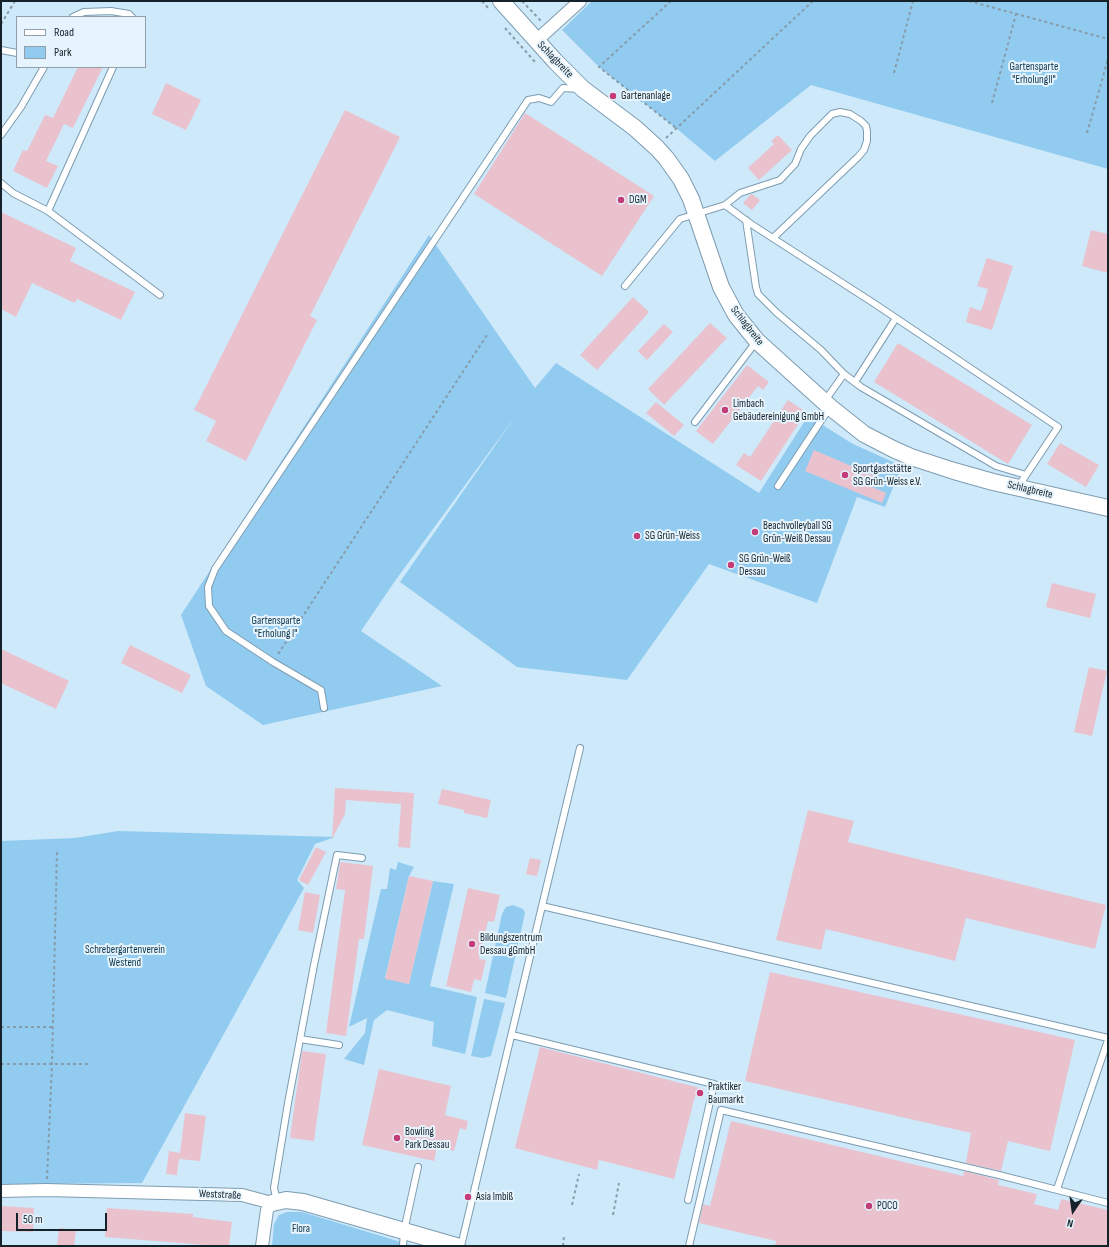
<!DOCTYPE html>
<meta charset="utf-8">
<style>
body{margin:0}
#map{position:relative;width:1109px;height:1247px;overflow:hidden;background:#cee9fa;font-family:"Sofia Sans Condensed",sans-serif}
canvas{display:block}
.frame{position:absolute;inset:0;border:2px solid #16222a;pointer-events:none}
.legend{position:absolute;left:16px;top:16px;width:130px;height:52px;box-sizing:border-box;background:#e6f4fd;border:1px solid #93a0a9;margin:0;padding:5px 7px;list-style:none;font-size:12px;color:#16222a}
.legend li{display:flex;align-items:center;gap:8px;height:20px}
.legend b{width:20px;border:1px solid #93a0a9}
.north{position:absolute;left:1053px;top:1191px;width:40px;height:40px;-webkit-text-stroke:3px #e6f4fd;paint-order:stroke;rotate:193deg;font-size:11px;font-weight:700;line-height:16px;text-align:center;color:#16222a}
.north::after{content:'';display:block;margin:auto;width:14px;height:18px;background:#16222a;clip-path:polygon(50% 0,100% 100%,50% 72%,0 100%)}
.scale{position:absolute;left:16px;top:1213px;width:91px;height:18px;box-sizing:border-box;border:2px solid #16222a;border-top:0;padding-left:5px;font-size:12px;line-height:14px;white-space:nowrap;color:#16222a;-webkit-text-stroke:3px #e6f4fd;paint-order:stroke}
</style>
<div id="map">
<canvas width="1109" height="1247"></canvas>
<div class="frame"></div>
<ul class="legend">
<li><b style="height:5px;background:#fff"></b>Road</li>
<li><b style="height:11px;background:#91cbf0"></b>Park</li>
</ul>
<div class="north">N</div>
<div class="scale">50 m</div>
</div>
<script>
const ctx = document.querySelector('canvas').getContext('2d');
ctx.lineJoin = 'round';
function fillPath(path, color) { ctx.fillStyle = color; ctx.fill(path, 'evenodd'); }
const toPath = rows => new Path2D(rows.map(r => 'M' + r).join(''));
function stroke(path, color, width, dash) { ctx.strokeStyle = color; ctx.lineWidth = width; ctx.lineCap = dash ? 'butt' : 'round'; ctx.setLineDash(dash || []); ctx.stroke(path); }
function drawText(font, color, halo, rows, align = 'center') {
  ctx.font = font + ' "Sofia Sans Condensed",sans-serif'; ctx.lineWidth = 4; ctx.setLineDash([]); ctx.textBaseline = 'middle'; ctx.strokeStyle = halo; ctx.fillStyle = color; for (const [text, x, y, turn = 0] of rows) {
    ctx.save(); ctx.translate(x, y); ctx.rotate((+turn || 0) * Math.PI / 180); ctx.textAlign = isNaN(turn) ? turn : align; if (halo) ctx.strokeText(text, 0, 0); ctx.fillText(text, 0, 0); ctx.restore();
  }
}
const green = toPath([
 [592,1,1108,1,1108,169,811,85,715,161,676,128,599,67,562,30],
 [429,235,535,388,556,363,759,493,808,416,853,444,902,466,885,507,857,497,817,603,709,564,627,680,517,667,400,582,517,414,395,581,361,631,442,686,263,725,206,686,181,615],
 [118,831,335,837,315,844,297,880,304,888,142,1183,1,1184,1,841,75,838],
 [398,862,414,867,409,876,385,978,409,984,433,881,454,884,430,986,477,997,465,1054,432,1046,434,1022,387,1010,374,1020,364,1065,344,1059,365,1033,367,1018,349,1027,381,889,387,889,390,868,396,870],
 [513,905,523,909,525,913,506,998,485,993,502,914,506,907],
 [484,999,505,1003,491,1056,483,1058,471,1056],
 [287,1212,302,1212,414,1246,272,1246,274,1224,279,1215]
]);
const building = toPath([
 [78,67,103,67,73,128,64,124,46,161,58,166,47,188,13,171,23,150,27,151,45,115,53,118],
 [166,83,201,100,186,130,152,114],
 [345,110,400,137,310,316,317,320,246,461,206,441,216,421,194,410],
 [525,113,654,196,602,276,474,194],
 [778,135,792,150,759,180,748,168,774,144,771,141],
 [752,194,760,200,752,210,743,203,750,195],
 [1,212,76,248,70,261,135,292,121,320,77,299,75,303,32,283,16,317,1,309],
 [1091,230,1108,234,1108,273,1082,266],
 [987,258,1013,266,992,330,966,322,970,307,981,311,988,289,977,286],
 [633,297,649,312,597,370,580,355],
 [710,323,727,338,664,405,648,389],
 [664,324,673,332,647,360,638,351],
 [898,343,1032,425,1008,464,874,382],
 [747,365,769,382,763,390,758,386,713,444,696,431],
 [788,400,806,412,761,481,736,465,744,453,750,457],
 [656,402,684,425,674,436,646,413],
 [1060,443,1099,465,1086,487,1047,464],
 [814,450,877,477,872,487,886,493,882,503,805,471],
 [1052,583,1096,594,1090,618,1046,607],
 [130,645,191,675,182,693,121,663],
 [1,649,69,681,56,709,1,683],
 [1089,667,1107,671,1092,736,1074,732],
 [335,788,414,793,410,848,398,847,401,804,346,800,345,814,332,839],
 [442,789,491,800,487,818,464,813,464,810,438,804],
 [808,810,854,821,848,842,1106,905,1095,949,966,918,955,961,826,929,821,950,776,940],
 [316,847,326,852,308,885,299,880],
 [530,858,541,860,537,876,526,874],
 [340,862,373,866,364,939,359,939,346,1036,326,1033,345,890,336,889],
 [409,876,433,881,409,984,385,979],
 [468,888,500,895,494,922,488,921,479,959,486,960,481,981,474,979,471,992,446,986],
 [305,892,320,895,313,933,298,930],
 [770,972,1075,1040,1050,1151,1008,1141,1001,1171,966,1163,971,1133,745,1081],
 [540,1047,704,1089,701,1098,695,1096,674,1179,599,1160,597,1170,515,1148],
 [302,1051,326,1054,314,1141,290,1138],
 [379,1069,451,1086,445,1115,468,1121,466,1130,460,1128,454,1151,437,1147,434,1161,362,1145],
 [185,1113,206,1116,200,1161,179,1159,177,1175,166,1174,169,1151,180,1153],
 [731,1121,963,1176,964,1171,999,1180,998,1185,1037,1194,1034,1204,1058,1210,1061,1199,1108,1210,1108,1246,775,1246,776,1241,699,1223,703,1204,710,1206],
 [1,1206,34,1208,33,1232,1,1231],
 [107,1208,193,1214,193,1217,232,1222,229,1246,205,1246,205,1245,105,1237],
 [59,1228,76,1230,74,1246,57,1246]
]);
const path = toPath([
 [482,1,489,9],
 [522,1,541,21],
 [671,1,599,67,676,128],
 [969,1,1108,39],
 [1,24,15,1],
 [505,28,535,62],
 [894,73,913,1],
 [992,103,1016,14],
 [1087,133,1108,59],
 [666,138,813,1],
 [278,654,487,335],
 [1,1027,52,1027],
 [1,1064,91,1064],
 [47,1179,52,1064,57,849],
 [572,1205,579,1174],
 [613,1215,619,1183],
 [563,1246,564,1236]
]);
const service = toPath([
 [73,17,84,12,111,11,129,14,132,17],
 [1,50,17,53],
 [113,67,48,211,160,295],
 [1,135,21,107,44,67],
 [1,183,13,193,48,211],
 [725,205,740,193,780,180,795,164,801,149,810,136,832,114,840,112,850,114,861,121,866,126,867,131,867,141,864,150,858,157,773,238],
 [746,220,756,287,758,294,777,313,821,350,844,374,861,387,996,466,1026,475],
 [625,286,680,219,725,205,751,224,875,304,1058,427,1022,481,1022,488],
 [855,382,896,318],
 [823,401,829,395,844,374],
 [695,422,756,342],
 [778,486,830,407],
 [324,708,321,690,273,662,226,631,209,606,208,587,215,569,528,100,539,98,551,102,563,88,579,89],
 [542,906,580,748],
 [512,1035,714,1084,688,1200],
 [300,1039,339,1045],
 [1057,1189,1108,1040],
 [277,1201,274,1188,288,1103,314,965,337,855,362,858],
 [403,1246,404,1231,418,1167],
 [461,1246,542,906,1108,1038],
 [689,1246,721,1110,999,1175,1108,1203]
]);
const minor = toPath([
 [536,41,580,1],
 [1,1191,46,1190,242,1195,272,1203,267,1210,262,1246]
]);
const tertiary = toPath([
 [501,1,555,61,583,89,635,128,657,148,666,158,681,179,691,199,721,287,736,315,757,341,830,407,864,434,893,449,911,457,954,471,993,482,1108,508],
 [272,1203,286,1200,303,1202,456,1246]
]);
const markers = [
 [613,96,4,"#c33b77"],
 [621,200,4,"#c33b77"],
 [725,410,4,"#c33b77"],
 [845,475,4,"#c33b77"],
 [755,532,4,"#c33b77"],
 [637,536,4,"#c33b77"],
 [731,565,4,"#c33b77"],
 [472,944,4,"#c33b77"],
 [700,1093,4,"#c33b77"],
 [397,1138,4,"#c33b77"],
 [468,1197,4,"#c33b77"],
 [869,1206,4,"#c33b77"]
];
const streetNames = [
 ["Schlagbreite",555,60,46],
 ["Schlagbreite",747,326,52],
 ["Schlagbreite",1030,490,13],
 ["Weststraße",220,1195,3]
];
const parkNames = [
 ["Gartensparte",1034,67],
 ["\"ErholungII\"",1034,80],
 ["Gartensparte",276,621],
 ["\"Erholung I\"",276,634],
 ["Schrebergartenverein",125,950],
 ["Westend",125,963],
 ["Flora",301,1229]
];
const poiNames = [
 ["Gartenanlage",621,96],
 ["DGM",629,200],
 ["Limbach",733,404],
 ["Gebäudereinigung GmbH",733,417],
 ["Sportgaststätte",853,469],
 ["SG Grün-Weiss e.V.",853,482],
 ["Beachvolleyball SG",763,526],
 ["Grün-Weiß Dessau",763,539],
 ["SG Grün-Weiss",645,536],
 ["SG Grün-Weiß",739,559],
 ["Dessau",739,572],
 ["Bildungszentrum",480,938],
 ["Dessau gGmbH",480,951],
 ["Praktiker",708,1087],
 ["Baumarkt",708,1100],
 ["Bowling",405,1132],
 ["Park Dessau",405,1145],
 ["Asia Imbiß",476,1197],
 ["POCO",877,1206]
];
fillPath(green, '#91cbf0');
fillPath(building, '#e9c2ce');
stroke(service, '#7d9cb1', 8);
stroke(minor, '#7d9cb1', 14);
stroke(tertiary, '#7d9cb1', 18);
stroke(path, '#879caa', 2, [3, 3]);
stroke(service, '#fff', 6);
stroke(minor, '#fff', 12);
stroke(tertiary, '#fff', 16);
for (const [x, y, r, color] of markers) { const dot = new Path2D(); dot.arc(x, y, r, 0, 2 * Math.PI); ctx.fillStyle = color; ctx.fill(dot); stroke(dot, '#e6f4fd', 1.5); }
drawText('11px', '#16222a', '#e6f4fd', streetNames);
drawText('11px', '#0b354b', '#e6f4fd', parkNames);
drawText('11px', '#16222a', '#e6f4fd', poiNames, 'left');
</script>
